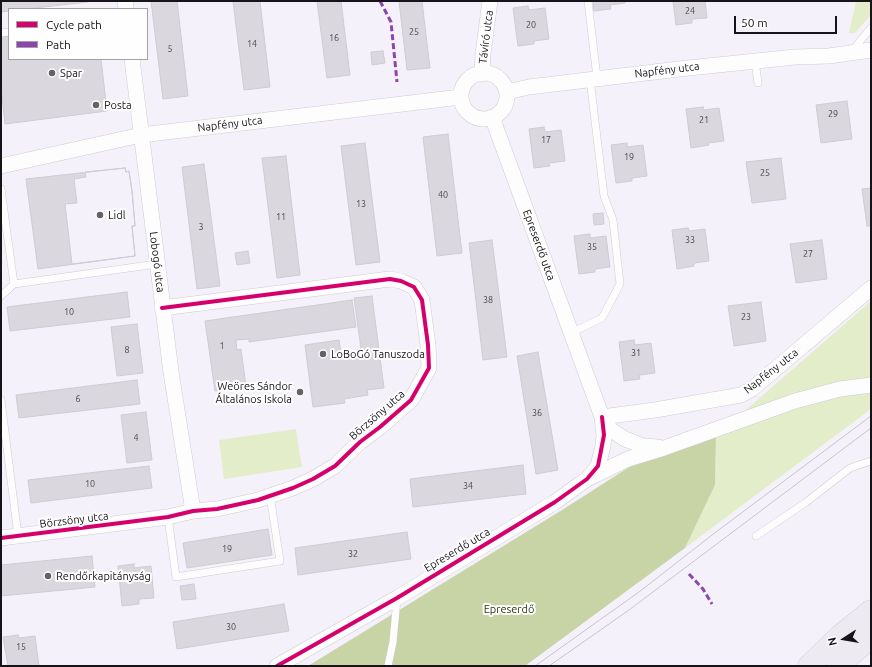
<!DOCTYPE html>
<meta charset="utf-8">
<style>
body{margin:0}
#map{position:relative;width:872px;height:667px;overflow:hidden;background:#f5f1fa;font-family:Ubuntu,sans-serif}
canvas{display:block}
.frame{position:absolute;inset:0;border:2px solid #161319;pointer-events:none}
.legend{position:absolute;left:8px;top:8px;width:140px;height:52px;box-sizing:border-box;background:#fefefe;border:1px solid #a1a0a2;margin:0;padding:5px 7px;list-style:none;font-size:12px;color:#161319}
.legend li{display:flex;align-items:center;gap:8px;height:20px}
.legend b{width:20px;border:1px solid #a1a0a2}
.north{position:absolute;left:824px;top:619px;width:40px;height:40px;-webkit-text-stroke:3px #fefefe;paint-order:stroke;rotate:258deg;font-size:11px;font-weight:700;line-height:16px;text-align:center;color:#161319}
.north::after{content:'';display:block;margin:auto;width:14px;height:18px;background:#161319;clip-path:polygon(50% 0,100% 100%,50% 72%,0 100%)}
.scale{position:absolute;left:734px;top:16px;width:103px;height:18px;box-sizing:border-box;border:2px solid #161319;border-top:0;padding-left:5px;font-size:12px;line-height:14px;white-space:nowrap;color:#161319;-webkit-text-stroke:3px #fefefe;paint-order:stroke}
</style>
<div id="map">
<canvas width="872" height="667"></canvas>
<div class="frame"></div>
<ul class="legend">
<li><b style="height:5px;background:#d6006c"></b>Cycle path</li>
<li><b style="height:5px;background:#8e44ad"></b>Path</li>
</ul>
<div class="north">N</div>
<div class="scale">50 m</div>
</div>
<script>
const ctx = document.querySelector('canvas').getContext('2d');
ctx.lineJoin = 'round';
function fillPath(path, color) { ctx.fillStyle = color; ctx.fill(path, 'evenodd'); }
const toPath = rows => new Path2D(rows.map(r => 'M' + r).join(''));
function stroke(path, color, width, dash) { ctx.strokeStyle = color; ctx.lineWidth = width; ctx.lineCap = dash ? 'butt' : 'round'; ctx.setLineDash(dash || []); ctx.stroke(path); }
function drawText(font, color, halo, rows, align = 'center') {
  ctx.font = font + ' Ubuntu,sans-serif'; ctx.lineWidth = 4; ctx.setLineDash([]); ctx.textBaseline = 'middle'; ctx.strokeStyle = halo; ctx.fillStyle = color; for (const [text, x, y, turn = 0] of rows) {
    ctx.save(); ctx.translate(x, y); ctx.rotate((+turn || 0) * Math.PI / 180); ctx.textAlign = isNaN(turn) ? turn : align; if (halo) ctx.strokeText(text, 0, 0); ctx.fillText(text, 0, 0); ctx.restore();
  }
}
const green = toPath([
 [856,1,871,1,871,15,855,33,849,33],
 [871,301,871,409,685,548,715,485,716,436],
 [296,429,302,467,224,479,219,440]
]);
const forest = toPath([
 [716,436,715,485,685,548,525,666,308,666,562,510,634,464]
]);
const building = toPath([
 [1,1,88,1,88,2,26,9,9,9,9,11,1,12,1,1],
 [151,1,177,1,188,96,163,99,151,1],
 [233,1,260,1,270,87,244,90,233,1],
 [317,1,341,1,350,75,327,78,317,1],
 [399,1,422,1,430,68,407,70,399,1],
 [593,1,625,1,625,3,610,5,611,9,594,11,593,1],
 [673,1,705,1,707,18,692,19,692,23,676,25,673,1],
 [528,6,529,10,545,8,549,39,534,41,534,44,518,46,513,8,528,6],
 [9,36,9,59,101,59,107,111,5,124,1,87,1,37,9,36],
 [383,51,385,63,372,65,371,52,383,51],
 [847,101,852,139,821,143,816,105,847,101],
 [703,107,704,110,719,108,724,141,708,143,709,145,691,148,686,109,703,107],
 [544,127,545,132,561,130,565,161,549,163,550,166,534,168,529,129,544,127],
 [448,134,462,253,437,256,423,137,448,134],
 [365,143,380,262,356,265,341,146,365,143],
 [627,143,627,147,643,145,647,176,632,178,632,181,616,183,611,145,627,143],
 [286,156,300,275,277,278,262,158,286,156],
 [781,158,786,199,752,203,746,162,781,158],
 [204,164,220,286,197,289,182,167,204,164],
 [125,168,126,172,129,171,132,191,135,226,132,226,135,256,72,264,65,204,77,203,74,179,86,177,85,172,125,168],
 [125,168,126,172,129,171,132,191,135,226,132,226,135,256,38,269,26,179,125,168],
 [871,188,871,226,867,226,862,189,871,188],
 [603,213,604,224,594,225,593,214,603,213],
 [688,228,689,231,705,229,709,261,694,263,694,266,677,269,672,230,688,228],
 [590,234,590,238,606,236,610,267,595,269,595,272,579,274,574,236,590,234],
 [492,240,507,357,483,360,469,243,492,240],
 [822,240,827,279,796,283,790,244,822,240],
 [248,251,250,263,237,265,235,253,248,251],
 [127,292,130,317,10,331,7,307,127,292],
 [372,296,384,388,367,390,368,395,344,399,345,403,313,407,305,345,339,340,342,359,362,356,354,298,372,296],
 [352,300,356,327,249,342,249,339,236,340,237,350,241,349,246,386,215,391,205,321,352,300],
 [761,302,766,341,734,346,728,306,761,302],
 [137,324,143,373,117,376,111,327,137,324],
 [634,340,635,345,651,343,655,373,639,375,640,379,624,381,619,342,634,340],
 [538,352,558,470,536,474,517,356,538,352],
 [137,380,140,404,19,418,16,395,137,380],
 [146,412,152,460,127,463,121,415,146,412],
 [523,465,526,494,413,507,410,479,523,465],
 [149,466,152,488,31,503,28,480,149,466],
 [268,529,272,555,187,568,183,543,268,529],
 [407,532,411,559,298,575,295,548,407,532],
 [92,556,95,587,1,596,1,565,92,556],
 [134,564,134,568,151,566,154,598,139,599,139,604,122,606,118,566,134,564],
 [194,584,196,599,182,600,180,586,194,584],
 [284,604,289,631,177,649,173,622,284,604],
 [18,635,19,638,35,636,39,666,8,666,3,637,18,635]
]);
const service = toPath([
 [588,1,597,78],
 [1,33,9,32],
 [852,51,871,28],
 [755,61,758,83],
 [1,189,14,284,1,296],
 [14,284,157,264],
 [571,333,602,318,620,284,613,220,604,196,590,79],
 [1,400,18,536],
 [168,517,176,577,280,561,270,495],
 [756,536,805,503,850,468,871,461],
 [388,666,393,642,397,599]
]);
const minor = toPath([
 [125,1,126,9],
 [132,59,171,372,193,511],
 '461 96a23 23 0 1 1 46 0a23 23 0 1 1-46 0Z',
 [482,74,483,54,490,1],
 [507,92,529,87,679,69,795,57,829,56,871,50],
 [492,117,602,417,604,435,603,446,598,466,588,478],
 [1,166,141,135,461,97],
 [602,417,655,410,741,395,752,389,871,288],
 [602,417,611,430,625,439,643,446,658,447],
 [1,538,168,517,193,511,217,509,258,500,293,488,313,479,335,466,360,442,380,427,411,400,429,368,428,345,422,300,414,287,401,281,390,279,162,308],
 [277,666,397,598,555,502,587,479,628,459,664,448,795,401,840,389,871,385]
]);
const primary = toPath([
 [809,666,840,636,871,611],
 [838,666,871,637]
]);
const tram = toPath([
 [535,666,639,592,716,532,871,416],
 [549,666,629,610,871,428]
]);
const quiet = toPath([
 [380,1,391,22,397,82],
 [689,574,703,589,712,604]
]);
const cycleway = toPath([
 [1,538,168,517,193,511,217,509,258,500,293,488,313,479,335,466,360,442,380,427,411,400,429,368,428,345,422,300,414,287,401,281,390,279,162,308],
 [277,666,397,598,555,502,587,479,598,466,604,435,602,417]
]);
const markers = [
 [52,73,4,"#646168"],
 [96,105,4,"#646168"],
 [100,215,4,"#646168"],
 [323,354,4,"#646168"],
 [300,392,4,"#646168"],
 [48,576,4,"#646168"]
];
const numberNames = [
 ["24",690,11],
 ["20",531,25],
 ["25",414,32],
 ["16",334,38],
 ["14",252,44],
 ["5",170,49],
 ["29",833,114],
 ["21",704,120],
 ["17",546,140],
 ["19",629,157],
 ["25",765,173],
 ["40",443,195],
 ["13",361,204],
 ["11",281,217],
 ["3",201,227],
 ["33",690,240],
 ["35",592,247],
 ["27",808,254],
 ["38",488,300],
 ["10",69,312],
 ["23",746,317],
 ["1",222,346],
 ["8",127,350],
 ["31",636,353],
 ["6",78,399],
 ["36",537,413],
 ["4",136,438],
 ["10",90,484],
 ["34",468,486],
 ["19",227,549],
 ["32",353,554],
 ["30",231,627],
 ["15",21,647]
];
const streetNames = [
 ["Távíró utca",486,37,-83],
 ["Napfény utca",667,70,-7],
 ["Napfény utca",230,124,-7],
 ["Epreserdő utca",539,245,70],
 ["Lobogó utca",157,262,83],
 ["Napfény utca",771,371,-38],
 ["Börzsöny utca",377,415,-41],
 ["Börzsöny utca",74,520,-7],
 ["Epreserdő utca",457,550,-31]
];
const poiNames = [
 ["Spar",60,73],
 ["Posta",104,105],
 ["Lidl",108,215],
 ["LoBoGó Tanuszoda",331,354],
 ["Weöres Sándor",292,386,"right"],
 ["Általános Iskola",292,399,"right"],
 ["Rendőrkapitányság",56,576]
];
const parkNames = [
 ["Epreserdő",509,609]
];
fillPath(green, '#e3edca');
fillPath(forest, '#c9d4a6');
fillPath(building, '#dbd7df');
stroke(building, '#cecbd2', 1);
stroke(service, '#cecbd2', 8);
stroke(minor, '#cecbd2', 16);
stroke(primary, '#d1d0d4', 23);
stroke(service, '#fefdfe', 7);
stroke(minor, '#fefdfe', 15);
stroke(primary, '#eeeaf2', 22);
stroke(tram, '#c7c6c9', 1);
stroke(quiet, '#8e44ad', 3, [6, 3]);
stroke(cycleway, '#d6006c', 4);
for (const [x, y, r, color] of markers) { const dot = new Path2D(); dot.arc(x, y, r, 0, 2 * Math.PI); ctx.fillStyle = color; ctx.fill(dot); stroke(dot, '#fefefe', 1.5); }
drawText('9px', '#49464c', null, numberNames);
drawText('11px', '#161319', '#fefefe', streetNames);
drawText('11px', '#161319', '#fefefe', poiNames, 'left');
drawText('11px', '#2e3711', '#fefefe', parkNames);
</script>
